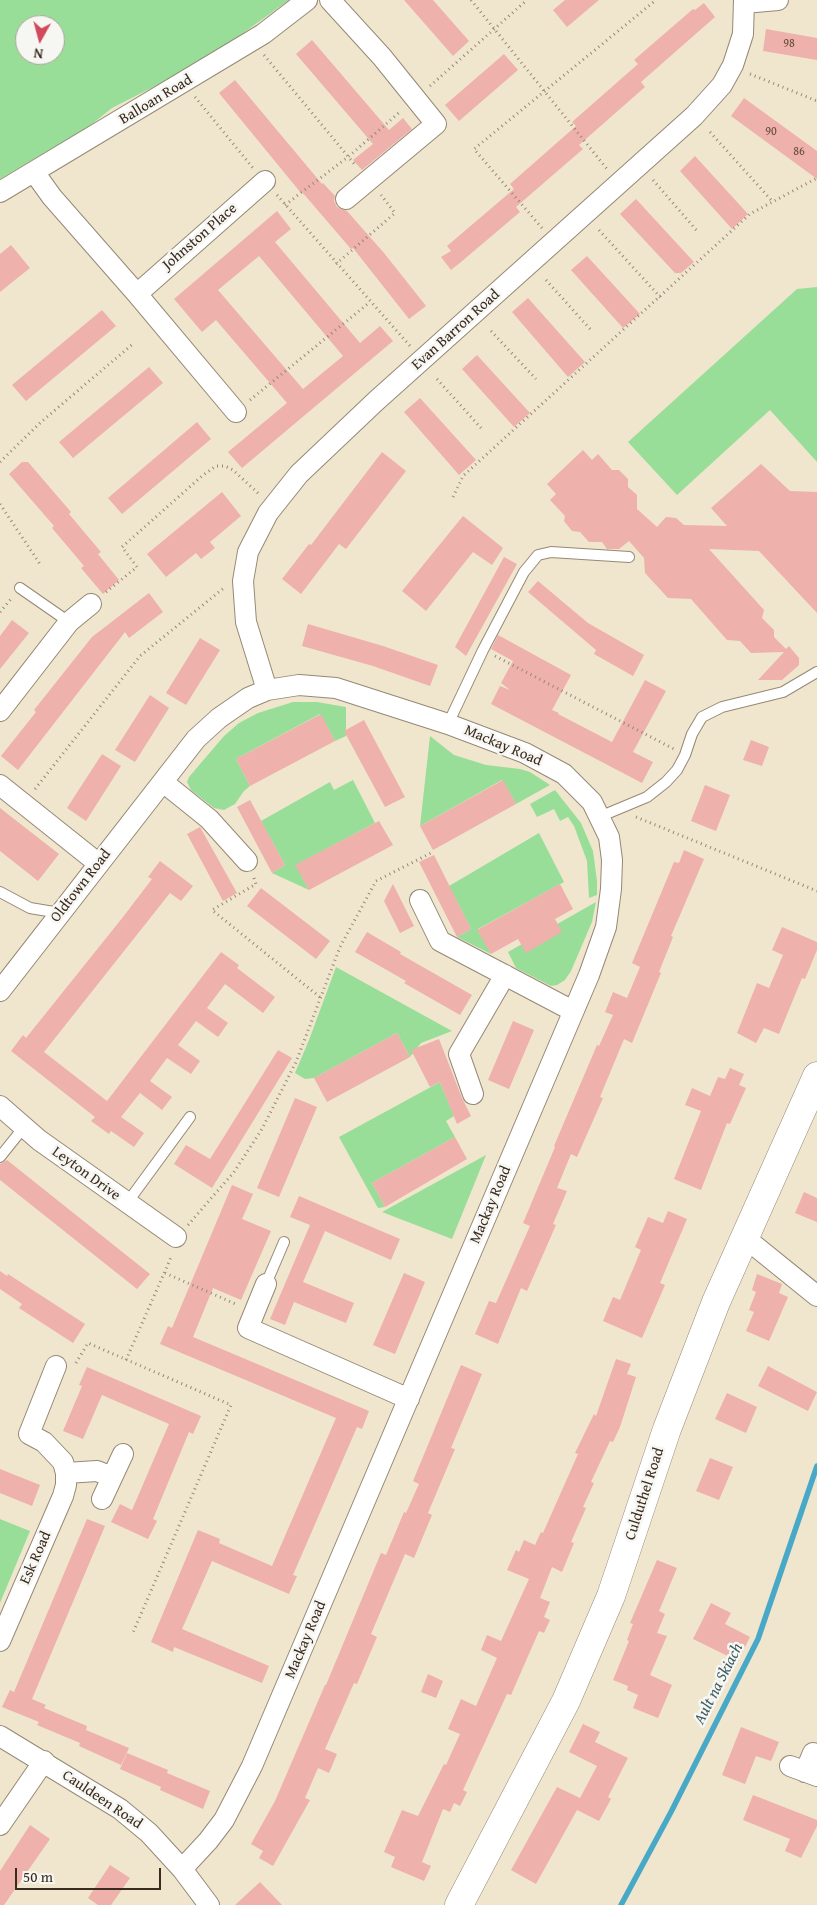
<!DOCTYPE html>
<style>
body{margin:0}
#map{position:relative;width:817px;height:1905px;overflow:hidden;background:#f0e6cd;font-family:"Gentium Book Plus",serif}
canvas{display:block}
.north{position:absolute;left:15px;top:15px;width:50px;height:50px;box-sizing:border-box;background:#f6f6f2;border:1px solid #aba49d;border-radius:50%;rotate:187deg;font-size:14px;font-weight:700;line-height:20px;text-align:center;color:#3b2a1e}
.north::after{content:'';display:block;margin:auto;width:18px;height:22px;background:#d1495b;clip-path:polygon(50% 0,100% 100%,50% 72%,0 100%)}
.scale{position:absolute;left:15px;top:1868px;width:146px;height:22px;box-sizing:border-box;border:2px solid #3b2a1e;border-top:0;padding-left:6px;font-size:15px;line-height:18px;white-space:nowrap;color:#3b2a1e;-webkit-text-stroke:4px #f6f6f2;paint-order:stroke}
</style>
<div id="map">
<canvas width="817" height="1905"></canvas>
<div class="north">N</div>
<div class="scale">50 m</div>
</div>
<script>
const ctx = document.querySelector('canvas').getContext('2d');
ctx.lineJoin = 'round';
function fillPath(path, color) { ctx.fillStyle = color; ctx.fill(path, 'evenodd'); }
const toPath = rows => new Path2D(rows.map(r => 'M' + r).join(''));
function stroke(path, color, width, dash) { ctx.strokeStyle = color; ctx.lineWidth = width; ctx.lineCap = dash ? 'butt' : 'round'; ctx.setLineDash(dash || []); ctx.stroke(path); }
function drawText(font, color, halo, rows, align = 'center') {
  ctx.font = font + ' "Gentium Book Plus",serif'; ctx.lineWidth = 5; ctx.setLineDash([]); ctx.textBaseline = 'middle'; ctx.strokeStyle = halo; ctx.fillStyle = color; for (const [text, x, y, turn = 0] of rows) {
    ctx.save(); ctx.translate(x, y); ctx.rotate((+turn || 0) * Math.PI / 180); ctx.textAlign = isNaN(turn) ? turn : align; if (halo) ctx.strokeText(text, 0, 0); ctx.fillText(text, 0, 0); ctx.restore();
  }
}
const green = toPath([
 [0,0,289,0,232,41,165,81,112,108,87,128,0,179],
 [25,25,55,25,55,55,25,55],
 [817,287,817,462,770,410,677,495,628,442,797,289],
 [293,702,317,702,346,707,346,736,335,741,320,714,236,759,250,786,244,791,235,804,224,810,214,808,191,790,187,782,189,777,224,736,239,723,258,713],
 [430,736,454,755,486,765,520,769,530,772,550,785,516,804,502,780,420,826],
 [353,780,375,823,296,865,309,890,272,873,285,865,261,821,330,782,334,790],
 [555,790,581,823,593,851,597,881,597,895,589,898,587,861,574,826,568,817,560,821,554,809,537,817,530,804],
 [539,833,564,882,478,929,491,954,457,937,471,929,449,886],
 [596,902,592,922,571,971,565,980,557,985,551,986,516,968,508,952],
 [336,967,452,1031,421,1043,410,1057,397,1033,314,1078,305,1079,295,1073,309,1040],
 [440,1082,454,1116,446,1121,455,1137,372,1183,385,1207,378,1208,339,1137],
 [486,1155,452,1239,382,1212],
 [0,1519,30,1531,0,1603]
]);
const stream = toPath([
 [621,1905,671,1812,758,1639,817,1466]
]);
const building = toPath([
 [404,0,433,0,469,41,453,56],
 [565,0,599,0,567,27,553,10],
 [704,3,715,17,641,82,645,87,579,145,583,149,516,207,520,212,461,262,451,270,441,257,451,251,447,246,514,189,510,184,576,126,572,122,638,64,634,60,693,9,695,10],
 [766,29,817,38,817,60,763,51],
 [312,40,389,130,403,118,412,129,362,170,353,160,373,144,296,54],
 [504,54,518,70,459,121,445,105],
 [235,80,322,184,323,183,335,196,334,201,337,207,347,211,384,253,426,306,409,319,353,248,351,249,302,192,301,193,219,93],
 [744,98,817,151,817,179,731,116],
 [695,156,748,214,732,229,680,171],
 [636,199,694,262,681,273,675,273,620,214],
 [277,211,291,229,275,242,360,343,380,326,393,341,242,468,228,452,287,403,216,320,202,332,174,299],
 [259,256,343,356,303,389,218,290],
 [11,245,30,268,0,292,0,254],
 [587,256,640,314,623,328,571,270],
 [528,298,585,362,568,377,512,312],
 [102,310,116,326,26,401,12,385],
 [477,355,530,413,514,427,462,369],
 [149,367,163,383,73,458,59,442],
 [420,398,476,460,459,475,404,412],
 [197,422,211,439,122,514,108,498],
 [583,450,592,460,598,454,612,470,619,470,628,479,628,487,637,495,637,509,657,527,666,517,676,518,684,525,727,526,711,508,761,464,790,491,817,492,817,613,759,551,709,549,764,610,762,618,774,630,774,637,786,649,789,646,799,658,799,665,782,680,758,680,784,652,751,653,740,641,727,640,691,599,668,598,645,573,644,558,629,541,619,549,607,549,602,542,589,542,580,532,572,531,564,521,565,516,550,500,556,494,547,484],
 [382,452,406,471,346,549,339,544,301,594,282,579,309,544,311,545],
 [22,462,28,462,71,512,69,514,101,552,98,554,119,580,103,594,81,568,84,566,52,528,54,526,9,474],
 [222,492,241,516,210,542,215,548,201,559,196,553,166,577,147,554],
 [463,516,503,548,492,565,473,552,426,611,402,591],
 [504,557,517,564,466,656,455,647],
 [538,581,588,623,644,655,633,676,594,654,596,650,528,592],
 [149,593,163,612,129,638,125,632,18,770,1,756,36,712,34,710,92,637],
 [12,620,29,633,0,669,0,636],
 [308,624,383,646,438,665,430,686,373,666,302,646],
 [498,635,571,675,552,710,559,713,558,714,612,742,645,680,666,691,633,752,653,762,642,783,491,704,500,686,510,690,501,683,513,661,491,649],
 [200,638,220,650,186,705,166,693],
 [150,695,169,708,135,762,115,750],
 [321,714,335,741,250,786,236,759],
 [364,720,405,797,385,807,344,731],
 [751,740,769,747,762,766,743,760],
 [102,754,121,766,86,821,67,808],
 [503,780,516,804,433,850,420,826],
 [705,785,730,795,716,831,691,821],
 [250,800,285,865,272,873,237,807],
 [0,808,59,854,38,881,0,851],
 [379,821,393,845,309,890,295,865],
 [200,827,237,893,223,901,187,834],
 [684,850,704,859,671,936,673,937,659,972,661,973,632,1043,624,1039,600,1097,603,1098,577,1157,571,1154,557,1188,567,1191,553,1224,556,1225,527,1291,521,1288,498,1344,475,1334,489,1301,496,1303,530,1226,523,1223,555,1147,554,1146,597,1045,599,1046,613,1015,605,1012,613,992,627,998,640,967,632,963,674,862,679,863],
 [434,855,471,929,457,937,419,862],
 [160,861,193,886,181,901,170,893,44,1052,107,1101,221,952,239,965,237,968,275,997,263,1013,225,984,207,1008,228,1023,218,1037,196,1021,178,1045,200,1061,191,1074,167,1058,150,1081,172,1097,162,1110,140,1093,121,1117,144,1133,134,1147,111,1131,109,1134,91,1121,95,1117,11,1051,23,1035,26,1038,123,917,152,879,148,877],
 [393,884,414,926,400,933,384,901],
 [560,884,573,909,555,919,562,932,526,953,518,939,491,954,477,930],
 [261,888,330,941,316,959,247,906],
 [782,927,817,942,817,950,805,979,802,978,779,1034,764,1028,756,1043,737,1033,757,983,769,988,783,955,772,950],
 [367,932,401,952,400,954,472,995,460,1015,404,983,406,981,355,952],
 [513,1021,534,1030,509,1089,488,1080],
 [397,1033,410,1057,327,1102,314,1078],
 [439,1039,462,1098,471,1116,457,1124,440,1082,430,1087,411,1050],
 [278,1050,292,1058,212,1188,174,1164,186,1145,210,1159],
 [730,1068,744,1074,739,1085,746,1088,730,1124,727,1123,701,1190,674,1179,701,1111,685,1105,692,1088,710,1096,718,1077,725,1079],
 [295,1098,317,1107,279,1197,257,1188],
 [455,1137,467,1159,385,1207,372,1183],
 [7,1160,150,1274,137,1289,0,1180,0,1164],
 [232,1185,253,1194,242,1219,271,1231,241,1300,213,1288,193,1337,369,1411,362,1429,357,1427,293,1575,297,1576,289,1594,212,1561,182,1629,269,1666,262,1683,174,1647,173,1652,151,1642,198,1530,220,1539,219,1543,272,1566,336,1418,160,1344,168,1326,172,1328],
 [804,1192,817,1198,817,1222,795,1213],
 [299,1196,400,1239,391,1260,325,1231,303,1282,354,1303,346,1323,294,1302,285,1325,270,1319,310,1225,290,1217],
 [668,1211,687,1219,660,1283,665,1285,642,1338,603,1321,613,1297,620,1300,641,1250,635,1247,648,1217,663,1223],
 [0,1271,7,1276,8,1274,85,1324,73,1343,19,1308,22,1304,0,1289],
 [404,1273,425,1282,395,1354,373,1345],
 [757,1274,782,1284,779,1293,788,1297,769,1341,746,1331,754,1312,749,1310,756,1292,752,1290],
 [616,1359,631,1364,627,1374,636,1377,620,1427,613,1442,610,1441,591,1482,594,1483,583,1507,586,1508,571,1542,574,1543,562,1572,552,1567,540,1598,550,1602,544,1617,550,1620,544,1633,539,1631,511,1695,507,1694,463,1790,467,1792,460,1806,454,1803,450,1812,443,1809,422,1862,431,1866,424,1881,391,1867,395,1857,384,1852,402,1810,418,1816,444,1764,446,1765,460,1734,448,1729,461,1699,476,1706,497,1658,481,1650,487,1635,501,1641,529,1579,507,1570,516,1550,519,1552,524,1540,535,1545,541,1532,543,1533,578,1454,575,1453,594,1414,596,1416],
 [461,1365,482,1374,451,1448,455,1449,428,1513,432,1515,414,1558,405,1554,371,1634,377,1637,357,1684,354,1683,325,1749,337,1754,329,1773,318,1768,305,1798,310,1800,273,1866,259,1858,263,1851,251,1844,275,1801,325,1685,326,1685,381,1553,386,1555,404,1512,406,1513,419,1484,413,1481],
 [768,1366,817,1392,808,1411,758,1386],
 [87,1367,201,1416,193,1434,189,1432,153,1519,157,1521,148,1539,111,1522,120,1504,132,1510,169,1424,102,1395,83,1439,63,1431,82,1386,79,1385],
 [727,1393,757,1407,746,1433,715,1419],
 [710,1458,733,1467,719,1500,696,1491],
 [0,1469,40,1485,32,1506,0,1493],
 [87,1519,105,1526,32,1699,46,1705,44,1708,87,1726,86,1730,129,1748,121,1765,79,1746,80,1743,37,1725,39,1722,2,1707,10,1690,14,1692],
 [657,1560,677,1568,659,1611,665,1614,657,1633,667,1636,650,1675,672,1685,658,1718,633,1708,638,1695,627,1690,628,1686,613,1680,629,1641,627,1640,633,1624,630,1623],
 [711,1603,731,1613,725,1624,750,1637,738,1661,693,1639],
 [428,1674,443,1681,436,1698,421,1692],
 [583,1724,600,1732,595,1742,628,1758,608,1797,611,1799,599,1821,577,1810,536,1884,511,1870,557,1787,580,1798,597,1766,569,1752],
 [741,1727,779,1742,771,1761,756,1756,745,1784,722,1775],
 [127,1753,168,1770,167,1773,210,1791,203,1809,160,1790,161,1787,120,1769],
 [753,1795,817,1820,817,1826,801,1858,785,1851,790,1839,743,1820],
 [30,1825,50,1839,4,1905,0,1905,0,1871],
 [110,1865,130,1878,111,1905,98,1905,88,1898],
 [260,1882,282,1905,235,1905]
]);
const path = toPath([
 [471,0,607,169],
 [264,55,356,166],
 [750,74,817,101],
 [430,86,527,0],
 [195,97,253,168],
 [710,132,773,202],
 [653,180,698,232],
 [277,195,410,346],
 [285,205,348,157,401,111],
 [542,228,474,149,656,0],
 [599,230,661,298],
 [336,264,395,213,381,195],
 [546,280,591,330],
 [491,331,536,379],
 [437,379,481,428],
 [250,400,370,302],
 [0,462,41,422,134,343],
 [453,497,463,476,750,214,817,178],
 [0,504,40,564],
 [106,592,137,567,122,547,202,476,216,466,225,466,233,470,260,495],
 [0,612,11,599],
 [495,656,674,749],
 [35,789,140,656,225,587],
 [636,817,817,891],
 [254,878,256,884,212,910,321,998],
 [188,1225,234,1172,262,1129,296,1062,340,947,376,881,433,852],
 [165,1273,238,1305],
 [126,1360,172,1255],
 [76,1363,88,1343,231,1405,132,1635]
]);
const lane = toPath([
 [20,588,69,622],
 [448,724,483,650,524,572,538,555,551,552,629,557],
 [599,817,647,797,666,782,677,770,685,755,692,734,702,717,722,707,783,692,817,672],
 [0,892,30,908,60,913],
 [0,1157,24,1127],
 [127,1203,190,1117],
 [266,1284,284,1242]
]);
const street = toPath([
 [330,0,382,57,436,124,346,199],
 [744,3,778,0],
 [34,172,52,197,137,294,236,412],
 [0,192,263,34,307,0],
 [137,294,265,181],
 [267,690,246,622,243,581,248,552,268,513,299,474,376,401,694,116,722,85,733,65,743,34,744,0],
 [0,711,69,622,91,604],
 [163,782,209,819,247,861],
 [0,785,99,864],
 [420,900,440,941,573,1011],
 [0,991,196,739,219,718,248,698,267,690,299,685,336,688,448,724,525,753,564,774,592,802,609,837,612,860,611,889,606,927,589,975,252,1766,224,1820,208,1841,182,1869],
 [473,1094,459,1054,505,975],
 [0,1106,39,1140,176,1237],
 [744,1237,817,1296],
 [266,1284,248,1328,409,1399],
 [66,1473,97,1471,112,1477],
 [102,1499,123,1454],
 [0,1641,63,1496,66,1485,66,1473,63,1462,44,1442,29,1434,56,1366],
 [0,1736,120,1809,149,1833,182,1869,209,1905],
 [790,1766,817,1776],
 [805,1772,813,1753],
 [0,1825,44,1761]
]);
const secondary = toPath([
 [459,1905,566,1701,611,1596,667,1429,716,1302,817,1076]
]);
const numberNames = [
 ["98",789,44],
 ["90",771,132],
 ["86",799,152]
];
const streetNames = [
 ["Balloan Road",156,100,-31],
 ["Johnston Place",200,237,-41],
 ["Evan Barron Road",456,330,-42],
 ["Mackay Road",503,746,23],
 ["Oldtown Road",81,886,-52],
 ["Leyton Drive",86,1174,36],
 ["Mackay Road",491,1205,-67],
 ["Culduthel Road",645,1494,-72],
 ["Esk Road",36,1558,-66],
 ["Mackay Road",306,1640,-67],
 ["Cauldeen Road",102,1800,34]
];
const waterNames = [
 ["Ault na Skiach",719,1684,-63]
];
fillPath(green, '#98de98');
stroke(stream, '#47a8c7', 5.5);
fillPath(building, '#eeb1ab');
stroke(lane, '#968876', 12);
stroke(street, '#968876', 22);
stroke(secondary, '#968876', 29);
stroke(path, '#968876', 3, [1, 4]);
stroke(lane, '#fff', 10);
stroke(street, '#fff', 20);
stroke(secondary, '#fff', 28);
drawText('12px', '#684c41', null, numberNames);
drawText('15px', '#3b2a1e', '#f6f6f2', streetNames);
drawText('italic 16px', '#405c62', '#f6f6f2', waterNames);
</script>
